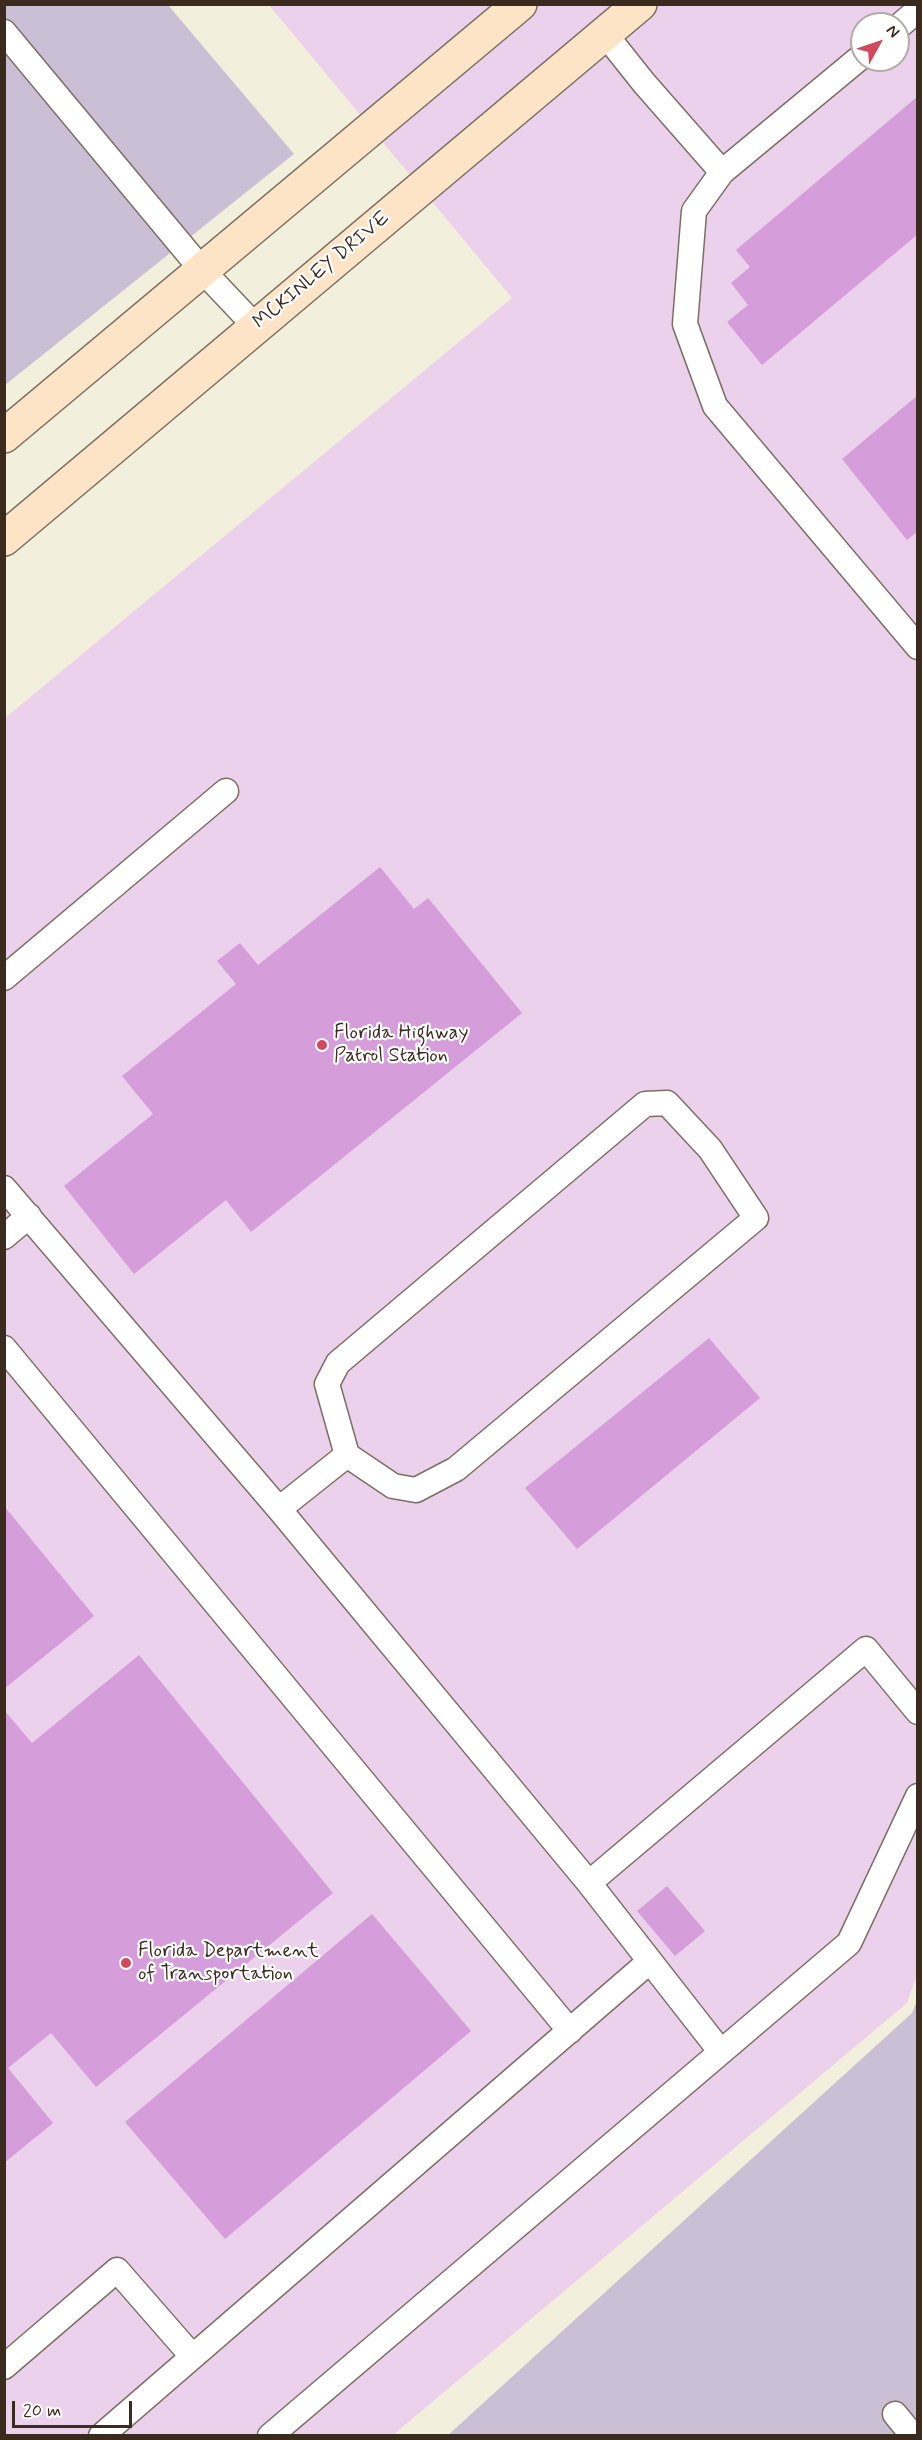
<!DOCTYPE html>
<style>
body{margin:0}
#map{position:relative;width:922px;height:2440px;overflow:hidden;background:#f3efdd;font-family:Mynerve,sans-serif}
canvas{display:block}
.frame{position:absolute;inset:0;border:6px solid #3b2a1e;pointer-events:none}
.north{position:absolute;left:850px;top:12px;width:60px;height:60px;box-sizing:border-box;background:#fff;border:2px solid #b1aaa5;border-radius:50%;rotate:50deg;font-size:16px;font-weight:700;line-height:24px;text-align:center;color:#3b2a1e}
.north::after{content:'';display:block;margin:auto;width:21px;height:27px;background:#d1495b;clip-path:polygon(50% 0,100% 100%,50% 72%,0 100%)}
.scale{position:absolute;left:12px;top:2401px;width:120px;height:27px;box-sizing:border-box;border:3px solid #3b2a1e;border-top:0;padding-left:8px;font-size:18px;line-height:21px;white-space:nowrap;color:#3b2a1e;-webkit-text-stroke:4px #fff;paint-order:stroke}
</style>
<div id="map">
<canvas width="922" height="2440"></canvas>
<div class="frame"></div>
<div class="north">N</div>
<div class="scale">20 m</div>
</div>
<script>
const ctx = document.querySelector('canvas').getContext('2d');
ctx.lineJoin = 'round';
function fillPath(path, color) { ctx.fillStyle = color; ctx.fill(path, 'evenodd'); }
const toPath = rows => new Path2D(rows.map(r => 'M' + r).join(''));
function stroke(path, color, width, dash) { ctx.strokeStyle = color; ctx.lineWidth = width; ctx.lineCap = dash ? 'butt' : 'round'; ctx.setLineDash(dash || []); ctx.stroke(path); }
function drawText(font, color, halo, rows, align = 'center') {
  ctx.font = font + ' Mynerve,sans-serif'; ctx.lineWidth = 4.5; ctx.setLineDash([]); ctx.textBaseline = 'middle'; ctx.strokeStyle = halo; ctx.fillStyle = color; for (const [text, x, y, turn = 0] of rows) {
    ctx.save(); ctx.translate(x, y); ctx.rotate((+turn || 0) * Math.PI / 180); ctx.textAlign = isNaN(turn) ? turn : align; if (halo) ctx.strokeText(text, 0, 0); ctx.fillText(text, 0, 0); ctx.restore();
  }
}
const built = toPath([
 [269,5,917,5,917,1975,907,2003,393,2435,5,2436,5,718,512,298],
 [862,24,898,24,898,60,862,60]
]);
const industrial = toPath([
 [5,5,168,5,294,154,5,385],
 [917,2000,917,2435,447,2436,912,2013]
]);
const building = toPath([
 [918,96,918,234,762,365,727,322,748,305,731,283,750,267,736,250],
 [918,395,918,531,907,540,842,459],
 [380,867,414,909,428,898,522,1013,251,1232,226,1200,134,1274,64,1186,153,1114,122,1076,236,984,217,961,240,943,258,965],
 [709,1338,760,1398,577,1549,525,1488],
 [4,1506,94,1616,4,1689],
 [139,1655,333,1893,96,2087,51,2033,8,2068,53,2123,4,2163,4,1710,32,1743],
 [667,1886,705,1931,675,1956,637,1911],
 [372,1914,471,2031,225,2239,125,2122]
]);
const service = toPath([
 [898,27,918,10],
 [4,32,202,270,256,327],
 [605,34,644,83,722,172,694,211,685,324,715,406,918,647],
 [722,172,862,56],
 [4,978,226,791],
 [667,1103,710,1149,756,1218,456,1469,416,1490,393,1486,347,1455,327,1384,338,1363,645,1104,667,1103],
 [4,1188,279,1509,589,1883,721,2052],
 [4,1237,29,1216],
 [4,1348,570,2031],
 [279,1509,347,1455],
 [589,1883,866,1649,918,1712],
 [4,2367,117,2270,192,2356],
 [895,2414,913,2436],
 [101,2436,650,1961],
 [270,2436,849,1943,918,1796]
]);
const secondary = toPath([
 [4,436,520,4],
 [4,539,640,4]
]);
const markers = [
 [322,1045,6,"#d1495b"],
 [126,1963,6,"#d1495b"]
];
const streetNames = [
 ["MCKINLEY DRIVE",322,271,-40]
];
const poiNames = [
 ["Florida Highway",334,1034],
 ["Patrol Station",334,1057],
 ["Florida Department",138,1952],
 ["of Transportation",138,1975]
];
fillPath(built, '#ebd1eb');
fillPath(industrial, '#cbbfd5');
fillPath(building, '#d59dda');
stroke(service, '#7b6f61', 27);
stroke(secondary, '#7b6f61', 36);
stroke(service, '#fff', 24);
stroke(secondary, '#fee4c6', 33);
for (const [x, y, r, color] of markers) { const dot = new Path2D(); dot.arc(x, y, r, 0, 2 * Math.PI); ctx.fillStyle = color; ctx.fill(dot); stroke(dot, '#fff', 2); }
drawText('20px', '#3b2a1e', '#fff', streetNames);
drawText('20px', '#3b2a1e', '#fff', poiNames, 'left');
</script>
